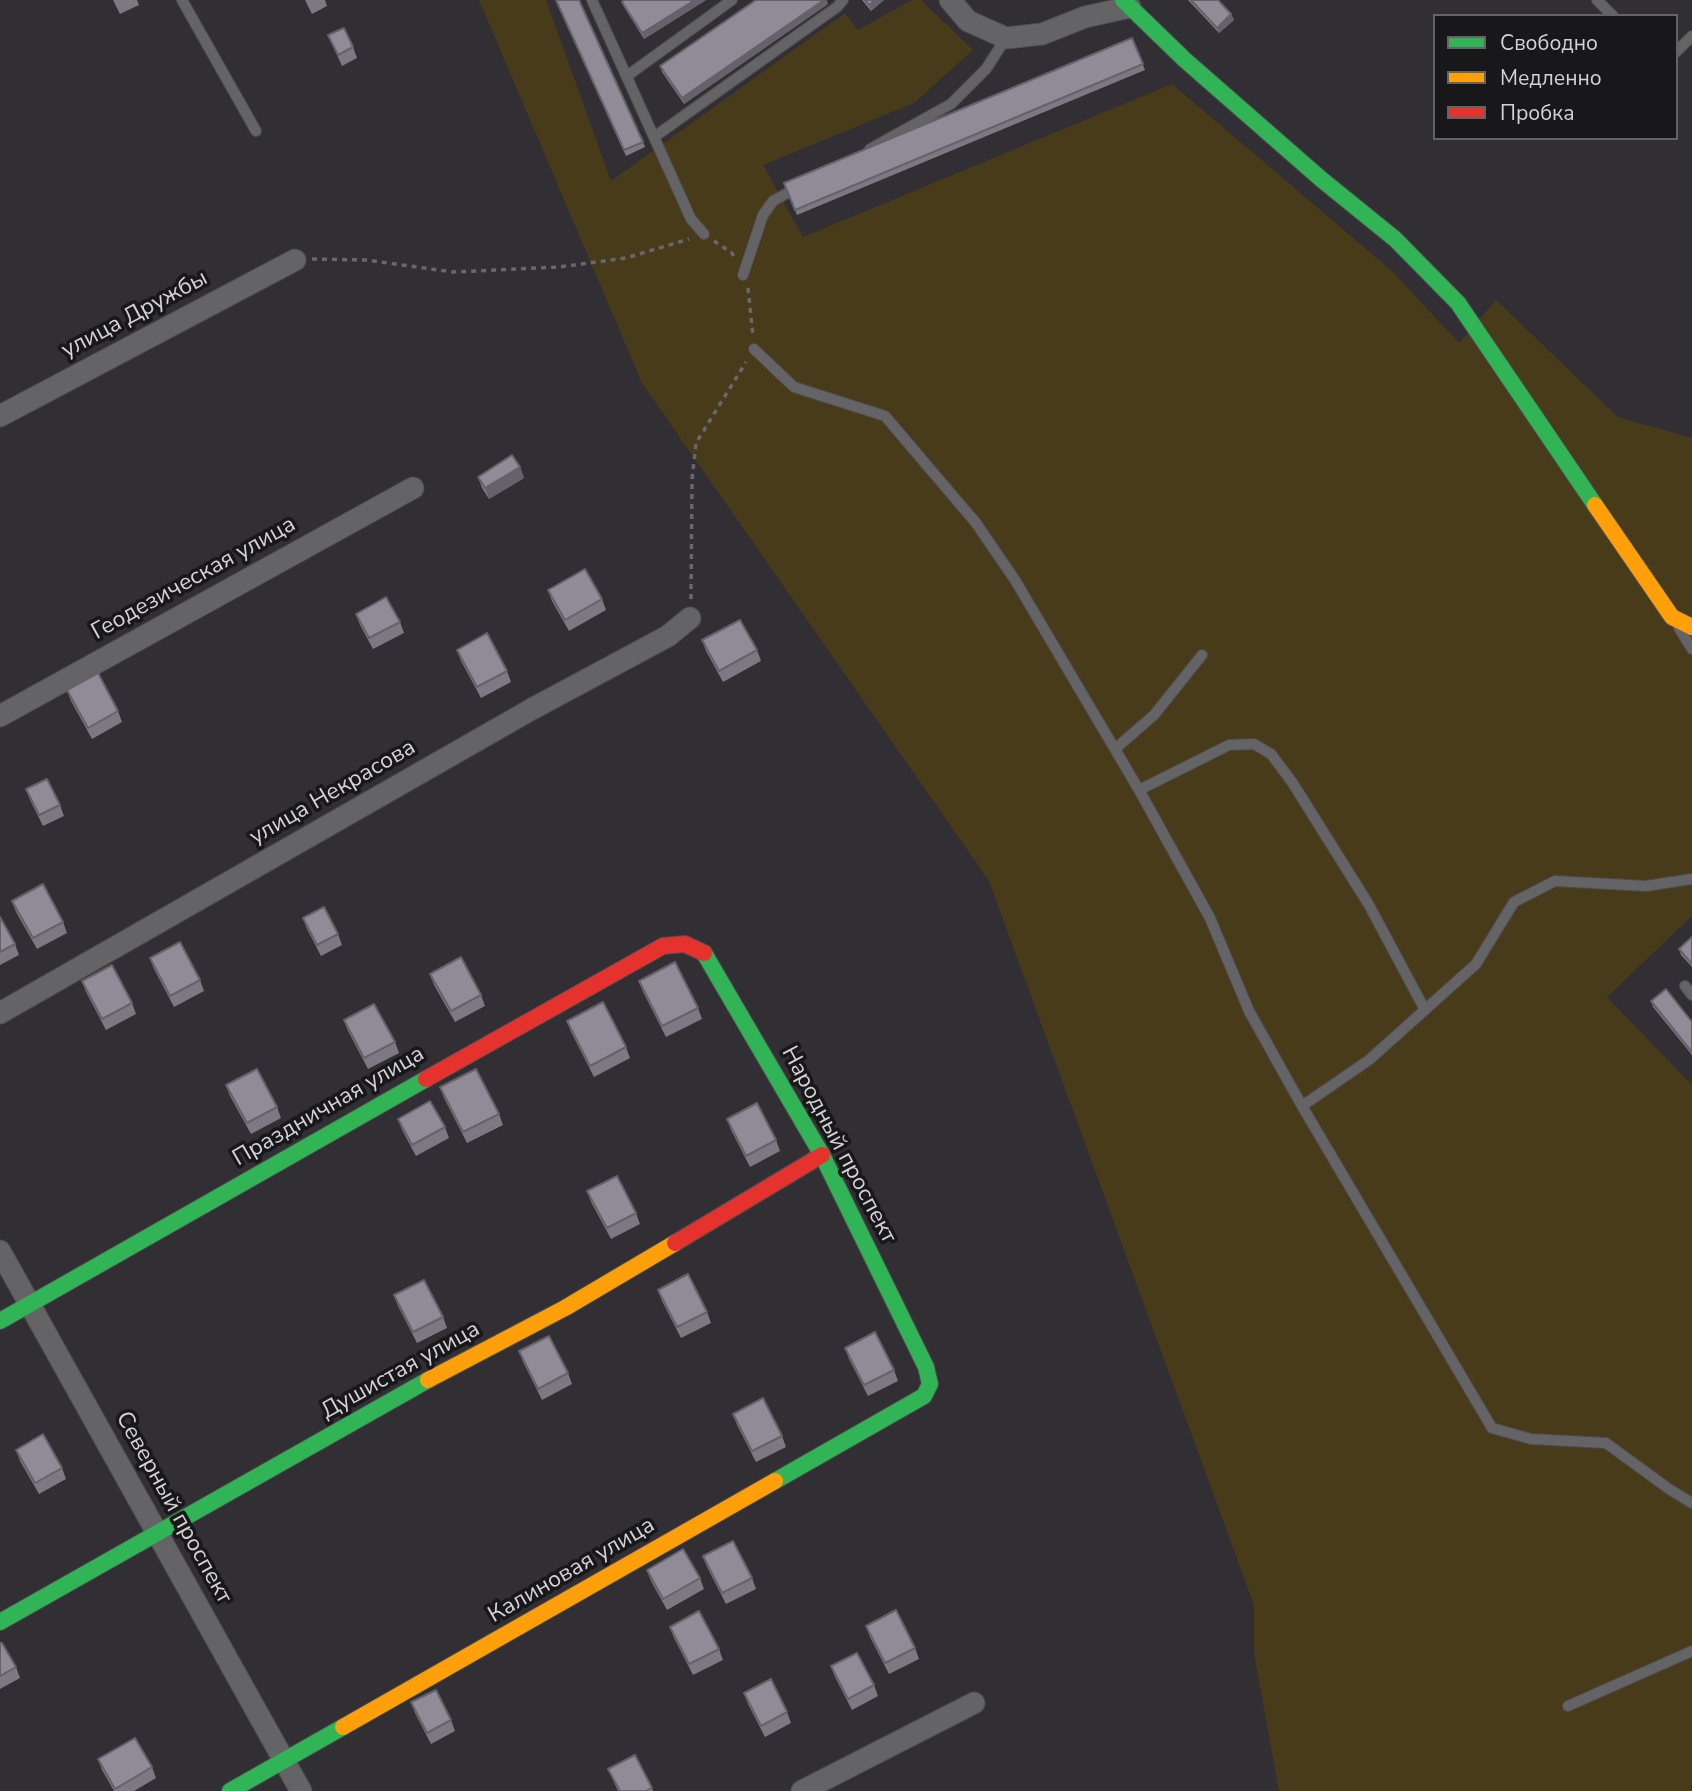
<!DOCTYPE html>
<meta charset="utf-8">
<style>
body{margin:0}
#map{position:relative;width:1692px;height:1791px;overflow:hidden;background:#312f33;font-family:"Nunito Sans",sans-serif}
canvas{display:block}
.legend{position:absolute;left:1433px;top:14px;width:245px;height:126px;box-sizing:border-box;background:#18171a;border:2px solid #636265;margin:0;padding:9px 12px;list-style:none;font-size:21px;color:#d4d2d6}
.legend li{display:flex;align-items:center;gap:14px;height:35px}
.legend b{width:35px;border:2px solid #636265}
</style>
<div id="map">
<canvas width="1692" height="1791"></canvas>
<ul class="legend">
<li><b style="height:9px;background:#30b455"></b>Свободно</li>
<li><b style="height:9px;background:#ff9f0a"></b>Медленно</li>
<li><b style="height:9px;background:#e5322d"></b>Пробка</li>
</ul>
</div>
<script>
const ctx = document.querySelector('canvas').getContext('2d');
ctx.lineJoin = 'round';
function fillPath(path, color) { ctx.fillStyle = color; ctx.fill(path, 'evenodd'); }
const toPath = rows => new Path2D(rows.map(r => 'M' + r).join(''));
function stroke(path, color, width, dash) { ctx.strokeStyle = color; ctx.lineWidth = width; ctx.lineCap = dash ? 'butt' : 'round'; ctx.setLineDash(dash || []); ctx.stroke(path); }
function drawText(font, color, halo, rows, align = 'center') {
  ctx.font = font + ' "Nunito Sans",sans-serif'; ctx.lineWidth = 7; ctx.setLineDash([]); ctx.textBaseline = 'middle'; ctx.strokeStyle = halo; ctx.fillStyle = color; for (const [text, x, y, turn = 0] of rows) {
    ctx.save(); ctx.translate(x, y); ctx.rotate((+turn || 0) * Math.PI / 180); ctx.textAlign = isNaN(turn) ? turn : align; if (halo) ctx.strokeText(text, 0, 0); ctx.fillText(text, 0, 0); ctx.restore();
  }
}
const green = toPath([
 [479,0,546,0,611,181,845,13,858,30,912,0,921,0,973,50,914,103,763,165,803,237,1172,84,1392,271,1459,343,1496,300,1618,417,1692,438,1692,916,1607,997,1692,1085,1692,1791,1279,1791,1254,1653,1254,1605,989,881,642,383]
]);
const path = toPath([
 [714,241,732,253,735,259],
 [312,259,366,260,453,272,559,267,626,258,689,239],
 [748,288,753,336],
 [691,599,692,479,696,443,746,362]
]);
const lane = toPath([
 [182,0,256,131],
 [592,0,691,219,704,234],
 [1597,0,1613,16],
 [1676,52,1692,36],
 [627,76,732,0],
 [654,137,837,7,843,0],
 [870,149,951,104,986,69,1006,38],
 [743,275,763,215,773,201,800,186],
 [754,349,794,387,885,416,976,523,1015,580,1139,790,1210,918,1249,1011,1302,1106,1492,1428,1531,1439,1606,1443,1669,1489,1692,1503],
 [1679,628,1692,649],
 [1115,749,1154,715,1202,655],
 [1139,790,1229,745,1254,744,1271,754,1292,782,1369,905,1425,1010],
 [1685,986,1692,995],
 [1302,1106,1369,1060,1476,964,1514,902,1555,881,1646,886,1692,879],
 [1568,1706,1692,1651]
]);
const street = toPath([
 [950,0,968,21,1006,38,1042,34,1085,17,1130,7],
 [0,416,295,260],
 [0,716,413,488],
 [0,1013,532,709,668,636,690,618],
 [0,1251,301,1791],
 [802,1791,974,1703]
]);
const fast = toPath([
 [1123,0,1185,60,1321,179,1395,239,1458,303,1595,505],
 [704,953,822,1155,926,1367,930,1384,924,1396,775,1481],
 [0,1321,426,1079],
 [0,1622,428,1380],
 [230,1791,343,1727]
]);
const slow = toPath([
 [1595,505,1672,617,1692,627],
 [428,1380,565,1308,675,1243],
 [343,1727,775,1481]
]);
const jam = toPath([
 [426,1079,663,946,685,944,704,953],
 [675,1243,822,1155]
]);
const wall = toPath([
 [113,0,137,0,139,5,120,14],
 [305,0,325,0,327,6,312,14],
 [556,0,643,142,645,147,626,156],
 [706,0,644,39,624,7,622,2],
 [862,0,884,0,871,11],
 [1188,0,1218,0,1231,14,1234,20,1219,33],
 [828,4,684,104,662,72,660,66],
 [328,35,353,47,357,58,342,66],
 [1132,38,1145,70,797,215,784,183],
 [520,467,524,478,489,499,482,488,478,477],
 [548,590,602,599,606,610,569,631,552,601],
 [356,614,400,622,404,633,373,649,360,625],
 [702,640,757,650,761,661,723,682,706,651],
 [457,650,507,671,511,682,481,698,461,661],
 [67,690,118,711,122,722,92,739,71,701],
 [26,789,60,805,64,816,43,826,30,800],
 [12,901,63,922,67,933,37,949,16,912],
 [0,917,15,944,19,955,0,965],
 [303,918,338,934,342,945,321,956,307,929],
 [1692,937,1692,967,1681,955,1679,949],
 [150,958,200,980,204,991,174,1007,154,969],
 [430,974,481,995,485,1006,455,1022,434,985],
 [82,981,132,1003,136,1014,106,1030,86,992],
 [639,981,698,1008,702,1019,666,1037,643,992],
 [1651,1001,1692,1022,1692,1055,1653,1007],
 [344,1020,395,1042,399,1053,368,1069,348,1031],
 [567,1021,626,1047,630,1058,594,1077,571,1032],
 [226,1085,277,1107,281,1118,251,1134,230,1096],
 [440,1087,499,1114,503,1125,467,1143,444,1098],
 [398,1119,445,1127,449,1138,416,1156,402,1130],
 [727,1119,776,1140,780,1151,750,1167,731,1130],
 [587,1191,636,1213,640,1224,611,1239,591,1202],
 [658,1290,707,1312,711,1323,681,1338,662,1301],
 [394,1295,443,1317,447,1328,417,1343,398,1306],
 [845,1348,894,1370,898,1381,868,1396,849,1359],
 [519,1351,568,1373,572,1384,542,1400,523,1362],
 [733,1414,782,1436,786,1447,756,1462,737,1425],
 [16,1450,62,1468,66,1479,39,1494,20,1461],
 [703,1556,752,1578,756,1589,726,1604,707,1567],
 [647,1570,700,1578,704,1589,667,1610,651,1581],
 [866,1626,915,1648,919,1659,889,1674,870,1637],
 [670,1627,719,1649,723,1660,693,1675,674,1638],
 [0,1643,16,1667,20,1678,0,1689],
 [831,1666,874,1685,878,1696,852,1710,835,1677],
 [744,1693,787,1712,791,1723,765,1737,748,1704],
 [411,1702,451,1720,455,1731,431,1744,415,1713],
 [98,1759,152,1767,156,1778,134,1791,114,1791,102,1770],
 [608,1769,652,1788,653,1791,618,1791]
]);
const shadedWall = toPath([
 [695,0,706,0,644,39,642,33],
 [824,0,827,0,828,4,684,104,682,98],
 [875,0,884,0,871,11,869,5],
 [1231,14,1234,20,1219,33,1217,28],
 [520,467,524,478,489,499,485,488]
]);
const building = toPath([
 [556,0,579,0,643,142,624,150,556,0],
 [624,0,695,0,642,33,622,2,624,0],
 [756,0,824,0,682,98,660,66,756,0],
 [865,0,875,0,869,5,865,0],
 [1191,0,1218,0,1231,14,1217,28,1191,0],
 [344,28,353,47,338,55,328,35,344,28],
 [1132,38,1143,64,795,210,784,183,1132,38],
 [512,455,520,467,485,488,478,477,512,455],
 [585,569,602,599,565,620,548,590,585,569],
 [386,597,400,622,369,638,356,614,386,597],
 [740,620,757,650,719,671,702,640,740,620],
 [487,633,507,671,477,687,457,650,487,633],
 [98,673,118,711,88,728,67,690,98,673],
 [47,779,60,805,39,815,26,789,47,779],
 [43,884,63,922,33,938,12,901,43,884],
 [324,907,338,934,317,945,303,918,324,907],
 [0,917,15,944,0,952,0,917],
 [1692,937,1692,964,1679,949,1692,937],
 [180,942,200,980,170,996,150,958,180,942],
 [461,957,481,995,451,1011,430,974,461,957],
 [675,962,698,1008,662,1026,639,981,675,962],
 [112,965,132,1003,102,1019,82,981,112,965],
 [1666,989,1692,1022,1692,1052,1651,1001,1666,989],
 [603,1002,626,1047,590,1066,567,1021,603,1002],
 [374,1004,395,1042,364,1058,344,1020,374,1004],
 [257,1069,277,1107,247,1123,226,1085,257,1069],
 [476,1069,499,1114,463,1132,440,1087,476,1069],
 [430,1101,445,1127,412,1145,398,1119,430,1101],
 [757,1103,776,1140,746,1156,727,1119,757,1103],
 [617,1176,636,1213,607,1228,587,1191,617,1176],
 [688,1274,707,1312,677,1327,658,1290,688,1274],
 [424,1280,443,1317,413,1332,394,1295,424,1280],
 [875,1332,894,1370,864,1385,845,1348,875,1332],
 [549,1336,568,1373,538,1389,519,1351,549,1336],
 [763,1398,782,1436,752,1451,733,1414,763,1398],
 [43,1434,62,1468,35,1483,16,1450,43,1434],
 [733,1541,752,1578,722,1593,703,1556,733,1541],
 [683,1549,700,1578,663,1599,647,1570,683,1549],
 [896,1610,915,1648,885,1663,866,1626,896,1610],
 [699,1611,719,1649,689,1664,670,1627,699,1611],
 [0,1643,2,1643,16,1667,0,1676,0,1643],
 [857,1653,874,1685,848,1699,831,1666,857,1653],
 [771,1679,787,1712,761,1726,744,1693,771,1679],
 [436,1690,451,1720,427,1733,411,1702,436,1690],
 [135,1738,152,1767,115,1789,98,1759,135,1738],
 [635,1755,652,1788,646,1791,620,1791,608,1769,635,1755]
]);
const streetNames = [
 ["улица Дружбы",135,315,-28],
 ["Геодезическая улица",194,579,-29],
 ["улица Некрасова",333,793,-30],
 ["Праздничная улица",329,1107,-30],
 ["Народный проспект",838,1145,62],
 ["Душистая улица",401,1371,-29],
 ["Северный проспект",173,1508,61],
 ["Калиновая улица",572,1571,-30]
];
fillPath(green, '#483b1a');
stroke(lane, '#4e4c4f', 12);
stroke(street, '#4e4c4f', 23);
stroke(fast, '#4e4c4f', 18);
stroke(slow, '#4e4c4f', 18);
stroke(jam, '#4e4c4f', 18);
stroke(path, '#686769', 3.5, [5, 5]);
stroke(lane, '#646366', 10);
stroke(street, '#646366', 21);
stroke(fast, '#30b455', 16);
stroke(slow, '#ff9f0a', 16);
stroke(jam, '#e5322d', 16);
fillPath(wall, '#7d7882');
fillPath(shadedWall, '#66616a');
fillPath(building, '#918b97');
stroke(building, '#66616a', 2);
drawText('23px', '#d4d2d6', '#18171a', streetNames);
</script>
